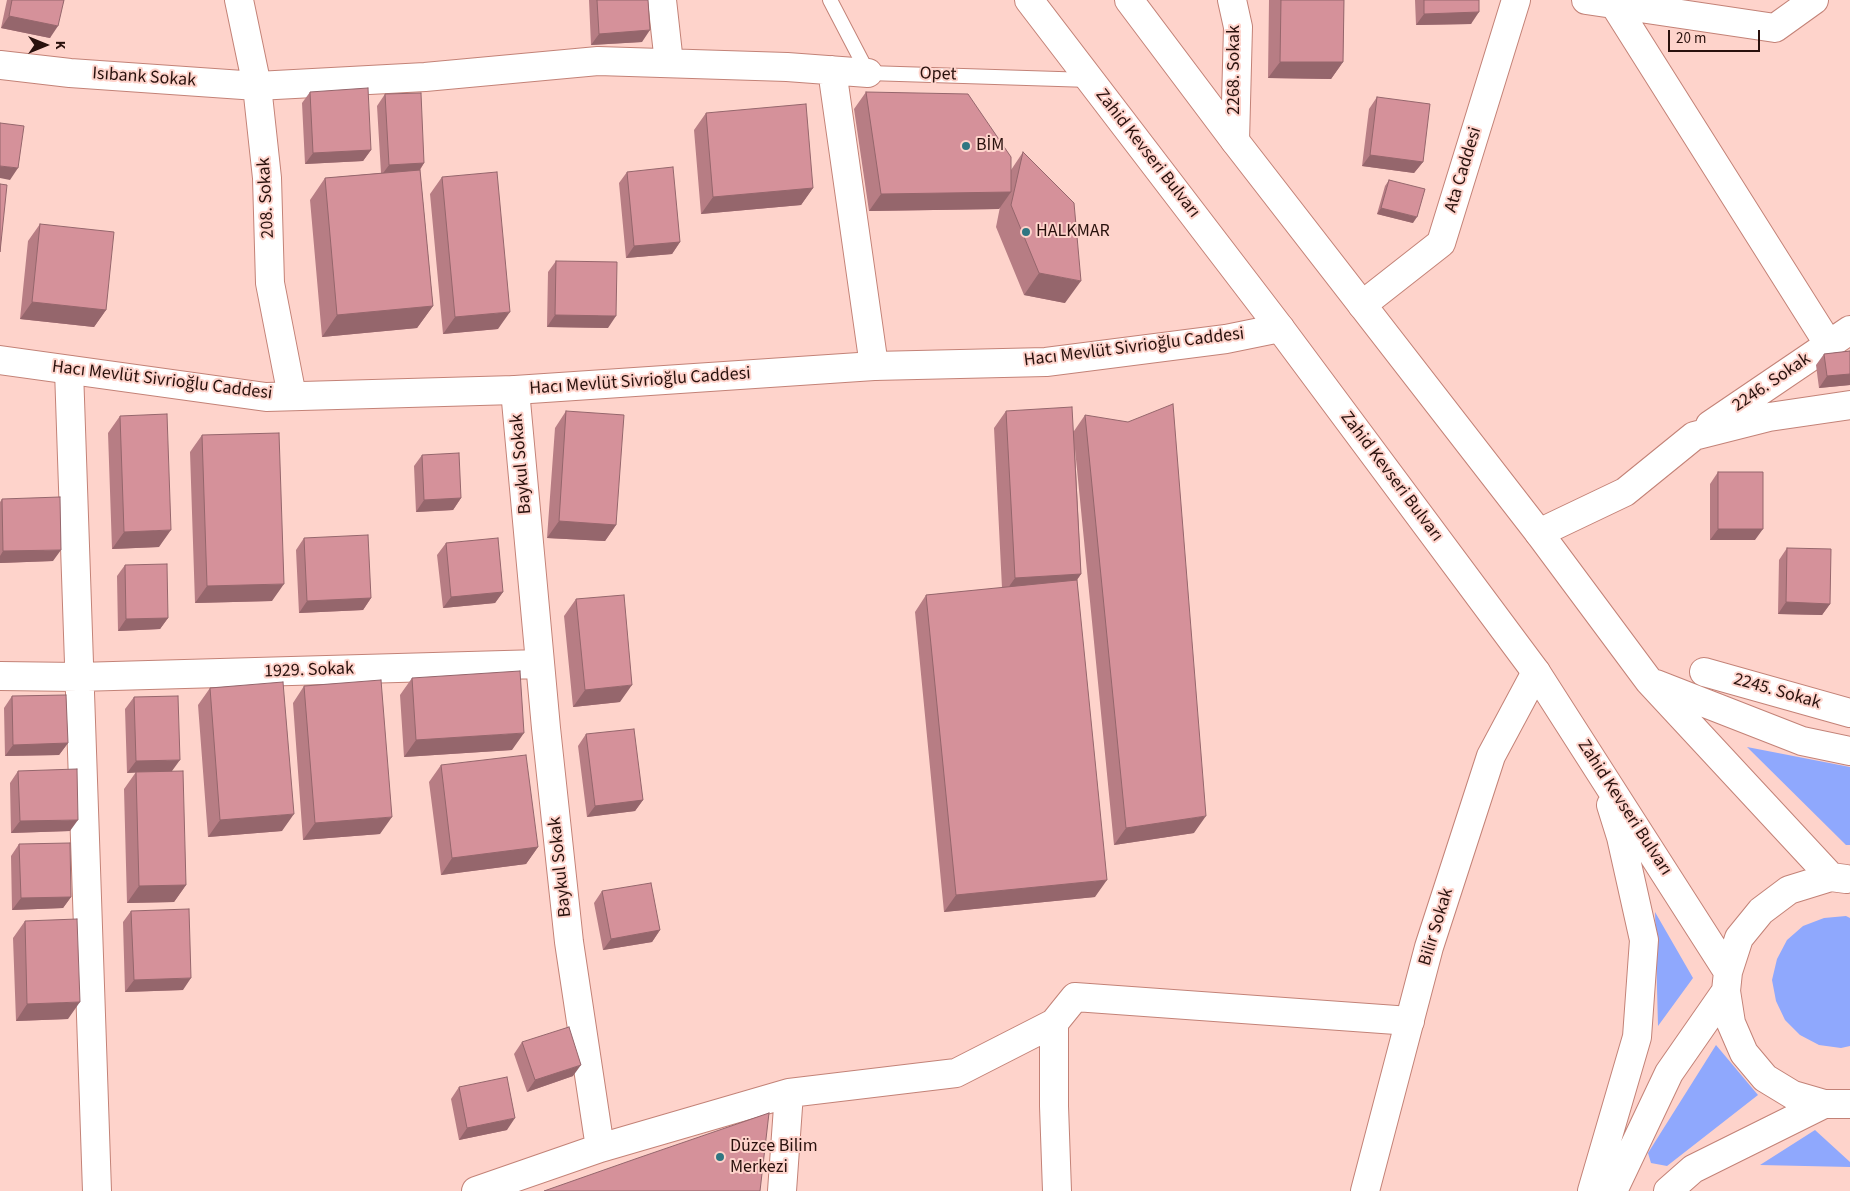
<!DOCTYPE html>
<meta charset="utf-8">
<style>
body{margin:0}
#map{position:relative;width:1850px;height:1191px;overflow:hidden;background:#fed3cb;font-family:"Source Sans 3",sans-serif}
canvas{display:block}
.north{position:absolute;left:20px;top:20px;width:50px;height:50px;-webkit-text-stroke:4px #fed3cb;paint-order:stroke;rotate:90deg;font-size:14px;font-weight:700;line-height:20px;text-align:center;color:#29110d}
.north::after{content:'';display:block;margin:auto;width:18px;height:22px;background:#29110d;clip-path:polygon(50% 0,100% 100%,50% 72%,0 100%)}
.scale{position:absolute;left:1668px;top:30px;width:92px;height:22px;box-sizing:border-box;border:2px solid #29110d;border-top:0;padding-left:6px;font-size:15px;line-height:18px;white-space:nowrap;color:#29110d;-webkit-text-stroke:4px #fed3cb;paint-order:stroke}
</style>
<div id="map">
<canvas width="1850" height="1191"></canvas>
<div class="north">K</div>
<div class="scale">20 m</div>
</div>
<script>
const ctx = document.querySelector('canvas').getContext('2d');
ctx.lineJoin = 'round';
function fillPath(path, color) { ctx.fillStyle = color; ctx.fill(path, 'evenodd'); }
const toPath = rows => new Path2D(rows.map(r => 'M' + r).join(''));
function stroke(path, color, width, dash) { ctx.strokeStyle = color; ctx.lineWidth = width; ctx.lineCap = dash ? 'butt' : 'round'; ctx.setLineDash(dash || []); ctx.stroke(path); }
function drawText(font, color, halo, rows, align = 'center') {
  ctx.font = font + ' "Source Sans 3",sans-serif'; ctx.lineWidth = 4; ctx.setLineDash([]); ctx.textBaseline = 'middle'; ctx.strokeStyle = halo; ctx.fillStyle = color; for (const [text, x, y, turn = 0] of rows) {
    ctx.save(); ctx.translate(x, y); ctx.rotate((+turn || 0) * Math.PI / 180); ctx.textAlign = isNaN(turn) ? turn : align; if (halo) ctx.strokeText(text, 0, 0); ctx.fillText(text, 0, 0); ctx.restore();
  }
}
const green = toPath([
 [1747,747,1850,767,1850,845,1846,845],
 [1655,912,1693,978,1658,1026],
 [1846,916,1850,918,1850,1046,1841,1048,1819,1045,1800,1035,1785,1020,1776,1001,1772,980,1777,959,1787,940,1803,926,1824,918],
 [1716,1045,1758,1095,1667,1166,1651,1163,1648,1153],
 [1815,1130,1850,1162,1850,1167,1760,1165]
]);
const lane = toPath([
 [830,0,868,73,1090,80]
]);
const street = toPath([
 [239,0,257,86,267,178,270,283,292,396],
 [662,0,669,63],
 [1232,0,1238,27,1235,141],
 [1586,0,1775,28,1814,0],
 [1614,4,1829,345],
 [0,65,70,73,257,86,425,77,598,61,787,67,868,73],
 [832,70,874,366],
 [69,370,97,1191],
 [515,390,546,728,569,942,600,1148,789,1093,956,1073,1054,1023],
 [1710,425,1850,330],
 [1539,533,1625,492,1694,436,1769,417,1850,405],
 [1704,672,1850,713],
 [0,676,78,677,540,664],
 [476,1191,600,1148],
 [782,1191,789,1093],
 [1057,1191,1054,1106,1054,1023,1075,997,1410,1021]
]);
const secondary = toPath([
 [1362,305,1441,243,1516,0],
 [0,360,266,397,515,390,874,366,1046,362,1226,339,1280,328],
 [1365,1191,1429,947,1491,756,1536,672]
]);
const primary = toPath([
 [1029,0,1280,328,1536,672,1728,972],
 [1129,0,1235,141,1539,533,1649,681,1831,877],
 [1656,684,1802,741,1850,751],
 [1846,879,1831,877,1789,890,1761,911,1739,938,1728,972,1726,991,1731,1023,1744,1053,1765,1078,1793,1095,1824,1104,1850,1104],
 [1592,1191,1637,1037,1644,940,1621,837,1611,805],
 [1613,1191,1669,1073,1726,991],
 [1668,1191,1693,1169,1824,1104]
]);
const wall = toPath([
 [7,0,64,0,50,38,1,28],
 [589,0,648,0,642,42,591,45],
 [1269,0,1344,0,1343,62,1331,79,1268,78],
 [1415,0,1479,0,1471,24,1416,25],
 [310,92,371,150,363,161,305,164,302,103],
 [866,92,1011,170,1023,152,1065,303,1024,295,996,227,1000,207,999,209,869,211,854,109],
 [385,94,424,163,420,170,433,306,417,328,322,337,310,200,325,178,381,173,377,106],
 [1377,97,1423,162,1414,173,1362,166,1369,109],
 [706,113,813,188,801,205,701,214,694,130],
 [627,172,680,242,672,254,626,258,619,183],
 [442,177,498,329,443,334,430,194],
 [1389,180,1413,223,1377,214,1385,186],
 [40,224,106,310,94,327,20,319,28,241],
 [556,261,608,328,547,327,548,272],
 [1850,351,1850,385,1819,388,1816,365,1824,354],
 [566,411,616,525,605,541,547,538,555,428],
 [1006,411,1074,431,1085,415,1194,833,1114,845,1075,449,1081,574,1077,580,1095,897,944,912,915,612,926,595,1002,588,994,428],
 [120,416,159,547,112,549,108,433],
 [202,435,272,601,195,603,190,452],
 [422,455,461,498,453,510,416,512,414,466],
 [1718,472,1755,540,1710,540,1710,484],
 [2,499,53,561,0,563,0,502],
 [304,538,371,598,363,610,299,613,296,550],
 [446,543,503,592,495,603,443,608,437,555],
 [1787,548,1830,604,1822,615,1778,614,1779,560],
 [125,565,168,618,160,629,118,631,117,576],
 [576,599,620,702,573,707,564,616],
 [412,678,512,750,404,757,400,695],
 [304,686,380,834,303,840,293,703],
 [210,688,282,831,208,837,198,705],
 [12,696,68,743,59,755,5,756,4,708],
 [134,697,172,771,186,885,174,902,127,903,124,789,136,772,127,773,125,709],
 [586,734,643,800,635,811,587,817,578,746],
 [441,765,538,847,526,864,441,875,429,782],
 [18,771,70,831,11,833,10,783],
 [19,844,71,897,63,908,12,910,11,856],
 [602,891,660,930,652,942,603,950,594,903],
 [131,911,183,990,125,992,123,922],
 [25,921,68,1019,16,1021,13,938],
 [522,1042,573,1076,527,1092,514,1054],
 [459,1087,507,1130,459,1140,451,1099]
]);
const shadedWall = toPath([
 [1479,12,1471,24,1416,25,1424,14],
 [9,16,58,26,50,38,1,28],
 [650,30,642,42,591,45,599,34],
 [1280,62,1343,62,1331,79,1268,78],
 [371,150,363,161,305,164,313,153],
 [1370,155,1423,162,1414,173,1362,166],
 [424,163,416,175,381,176,389,165],
 [0,166,18,168,10,180,0,178],
 [813,188,801,205,701,214,713,197],
 [1011,192,999,209,869,211,881,194],
 [1381,208,1417,217,1413,223,1377,214],
 [680,242,672,254,626,258,634,246],
 [1039,273,1081,281,1065,303,1024,295],
 [32,302,106,310,94,327,20,319],
 [433,306,417,328,322,337,337,315],
 [510,312,498,329,443,334,455,317],
 [555,315,616,316,608,328,547,327],
 [1850,374,1850,385,1819,388,1827,376],
 [461,498,453,510,416,512,424,500],
 [559,521,616,525,605,541,547,538],
 [1718,529,1763,529,1755,540,1710,540],
 [171,530,159,547,112,549,124,532],
 [61,550,53,561,0,563,0,556,3,551],
 [1081,574,1069,591,1003,595,1015,578],
 [284,584,272,601,195,603,207,586],
 [503,592,495,603,443,608,451,597],
 [371,598,363,610,299,613,307,601],
 [1786,602,1830,604,1822,615,1778,614],
 [168,618,160,629,118,631,126,619],
 [632,685,620,702,573,707,585,690],
 [524,733,512,750,404,757,416,740],
 [68,743,59,755,5,756,13,745],
 [180,760,172,771,127,773,136,761],
 [643,800,635,811,587,817,595,806],
 [294,814,282,831,208,837,220,820],
 [1206,816,1194,833,1114,845,1126,828],
 [392,817,380,834,303,840,315,823],
 [78,820,70,831,11,833,20,821],
 [538,847,526,864,441,875,452,858],
 [1107,880,1095,897,944,912,956,895],
 [186,885,174,902,127,903,139,886],
 [71,897,63,908,12,910,21,898],
 [660,930,652,942,603,950,611,939],
 [191,978,183,990,125,992,134,980],
 [80,1002,68,1019,16,1021,27,1004],
 [581,1065,573,1076,527,1092,535,1080],
 [515,1118,507,1130,459,1140,467,1128]
]);
const building = toPath([
 [12,0,64,0,58,26,9,16,12,0],
 [597,0,648,0,650,30,599,34,597,0],
 [1281,0,1344,0,1343,62,1280,62,1281,0],
 [1424,0,1479,0,1479,12,1424,14,1424,0],
 [368,88,371,150,313,153,310,92,368,88],
 [866,92,968,94,1011,157,1011,192,881,194,866,92],
 [421,93,424,163,389,165,385,94,421,93],
 [1377,97,1430,104,1423,162,1370,155,1377,97],
 [806,104,813,188,713,197,706,113,806,104],
 [0,123,24,126,18,168,0,166,0,123],
 [1023,152,1074,203,1081,281,1039,273,1011,205,1023,152],
 [673,167,680,242,634,246,627,172,673,167],
 [420,170,433,306,337,315,325,178,420,170],
 [497,172,510,312,455,317,442,177,497,172],
 [1389,180,1425,189,1417,217,1381,208,1389,180],
 [0,184,7,185,0,252,0,184],
 [40,224,114,232,106,310,32,302,40,224],
 [556,261,617,262,616,316,555,315,556,261],
 [1850,351,1850,374,1827,376,1824,354,1850,351],
 [1173,404,1206,816,1126,828,1085,415,1128,422,1173,404],
 [1072,407,1081,574,1015,578,1006,411,1072,407],
 [566,411,624,415,616,525,559,521,566,411],
 [167,414,171,530,124,532,120,416,167,414],
 [279,433,284,584,207,586,202,435,279,433],
 [459,453,461,498,424,500,422,455,459,453],
 [1718,472,1763,472,1763,529,1718,529,1718,472],
 [60,497,61,550,3,551,2,499,60,497],
 [368,535,371,598,307,601,304,538,368,535],
 [498,538,503,592,451,597,446,543,498,538],
 [1787,548,1831,549,1830,604,1786,602,1787,548],
 [167,564,168,618,126,619,125,565,167,564],
 [1077,580,1107,880,956,895,926,595,1077,580],
 [624,595,632,685,585,690,576,599,624,595],
 [520,671,524,733,416,740,412,678,520,671],
 [381,680,392,817,315,823,304,686,381,680],
 [283,682,294,814,220,820,210,688,283,682],
 [66,695,68,743,13,745,12,696,66,695],
 [178,696,180,760,136,761,134,697,178,696],
 [634,729,643,800,595,806,586,734,634,729],
 [526,755,538,847,452,858,441,765,526,755],
 [77,769,78,820,20,821,18,771,77,769],
 [183,771,186,885,139,886,136,772,183,771],
 [70,843,71,897,21,898,19,844,70,843],
 [651,883,660,930,611,939,602,891,651,883],
 [189,909,191,978,134,980,131,911,189,909],
 [77,919,80,1002,27,1004,25,921,77,919],
 [569,1027,581,1065,535,1080,522,1042,569,1027],
 [507,1077,515,1118,467,1128,459,1087,507,1077],
 [769,1113,760,1191,544,1191,638,1158,769,1113]
]);
const markers = [
 [966,146,5,"#2f7682"],
 [1026,232,5,"#2f7682"],
 [720,1157,5,"#2f7682"]
];
const streetNames = [
 ["2268. Sokak",1235,70,-90],
 ["Opet",938,75,2],
 ["Isıbank Sokak",144,78,4],
 ["Zahid Kevseri Bulvarı",1147,154,52],
 ["Ata Caddesi",1464,170,-73],
 ["208. Sokak",267,198,-93],
 ["Hacı Mevlüt Sivrioğlu Caddesi",1134,348,-7],
 ["Hacı Mevlüt Sivrioğlu Caddesi",162,381,7],
 ["Hacı Mevlüt Sivrioğlu Caddesi",640,382,-4],
 ["2246. Sokak",1772,383,-34],
 ["Baykul Sokak",522,464,-95],
 ["Zahid Kevseri Bulvarı",1391,477,53],
 ["1929. Sokak",309,671,-2],
 ["2245. Sokak",1777,692,16],
 ["Zahid Kevseri Bulvarı",1624,808,57],
 ["Baykul Sokak",561,867,-96],
 ["Bilir Sokak",1437,927,-73]
];
const poiNames = [
 ["BİM",976,146],
 ["HALKMAR",1036,232],
 ["Düzce Bilim",730,1147],
 ["Merkezi",730,1168]
];
fillPath(green, '#8fa8fd');
stroke(lane, '#c38277', 16);
stroke(street, '#c38277', 30);
stroke(secondary, '#c38277', 30);
stroke(primary, '#c38277', 30);
stroke(lane, '#fff', 14);
stroke(street, '#fff', 28);
stroke(secondary, '#fff', 28);
stroke(primary, '#fff', 28);
fillPath(wall, '#b77d84');
fillPath(shadedWall, '#95666c');
fillPath(building, '#d5919a');
stroke(building, '#95666c', 1);
for (const [x, y, r, color] of markers) { const dot = new Path2D(); dot.arc(x, y, r, 0, 2 * Math.PI); ctx.fillStyle = color; ctx.fill(dot); stroke(dot, '#fed3cb', 2); }
drawText('18px', '#29110d', '#fed3cb', streetNames);
drawText('18px', '#29110d', '#fed3cb', poiNames, 'left');
</script>
